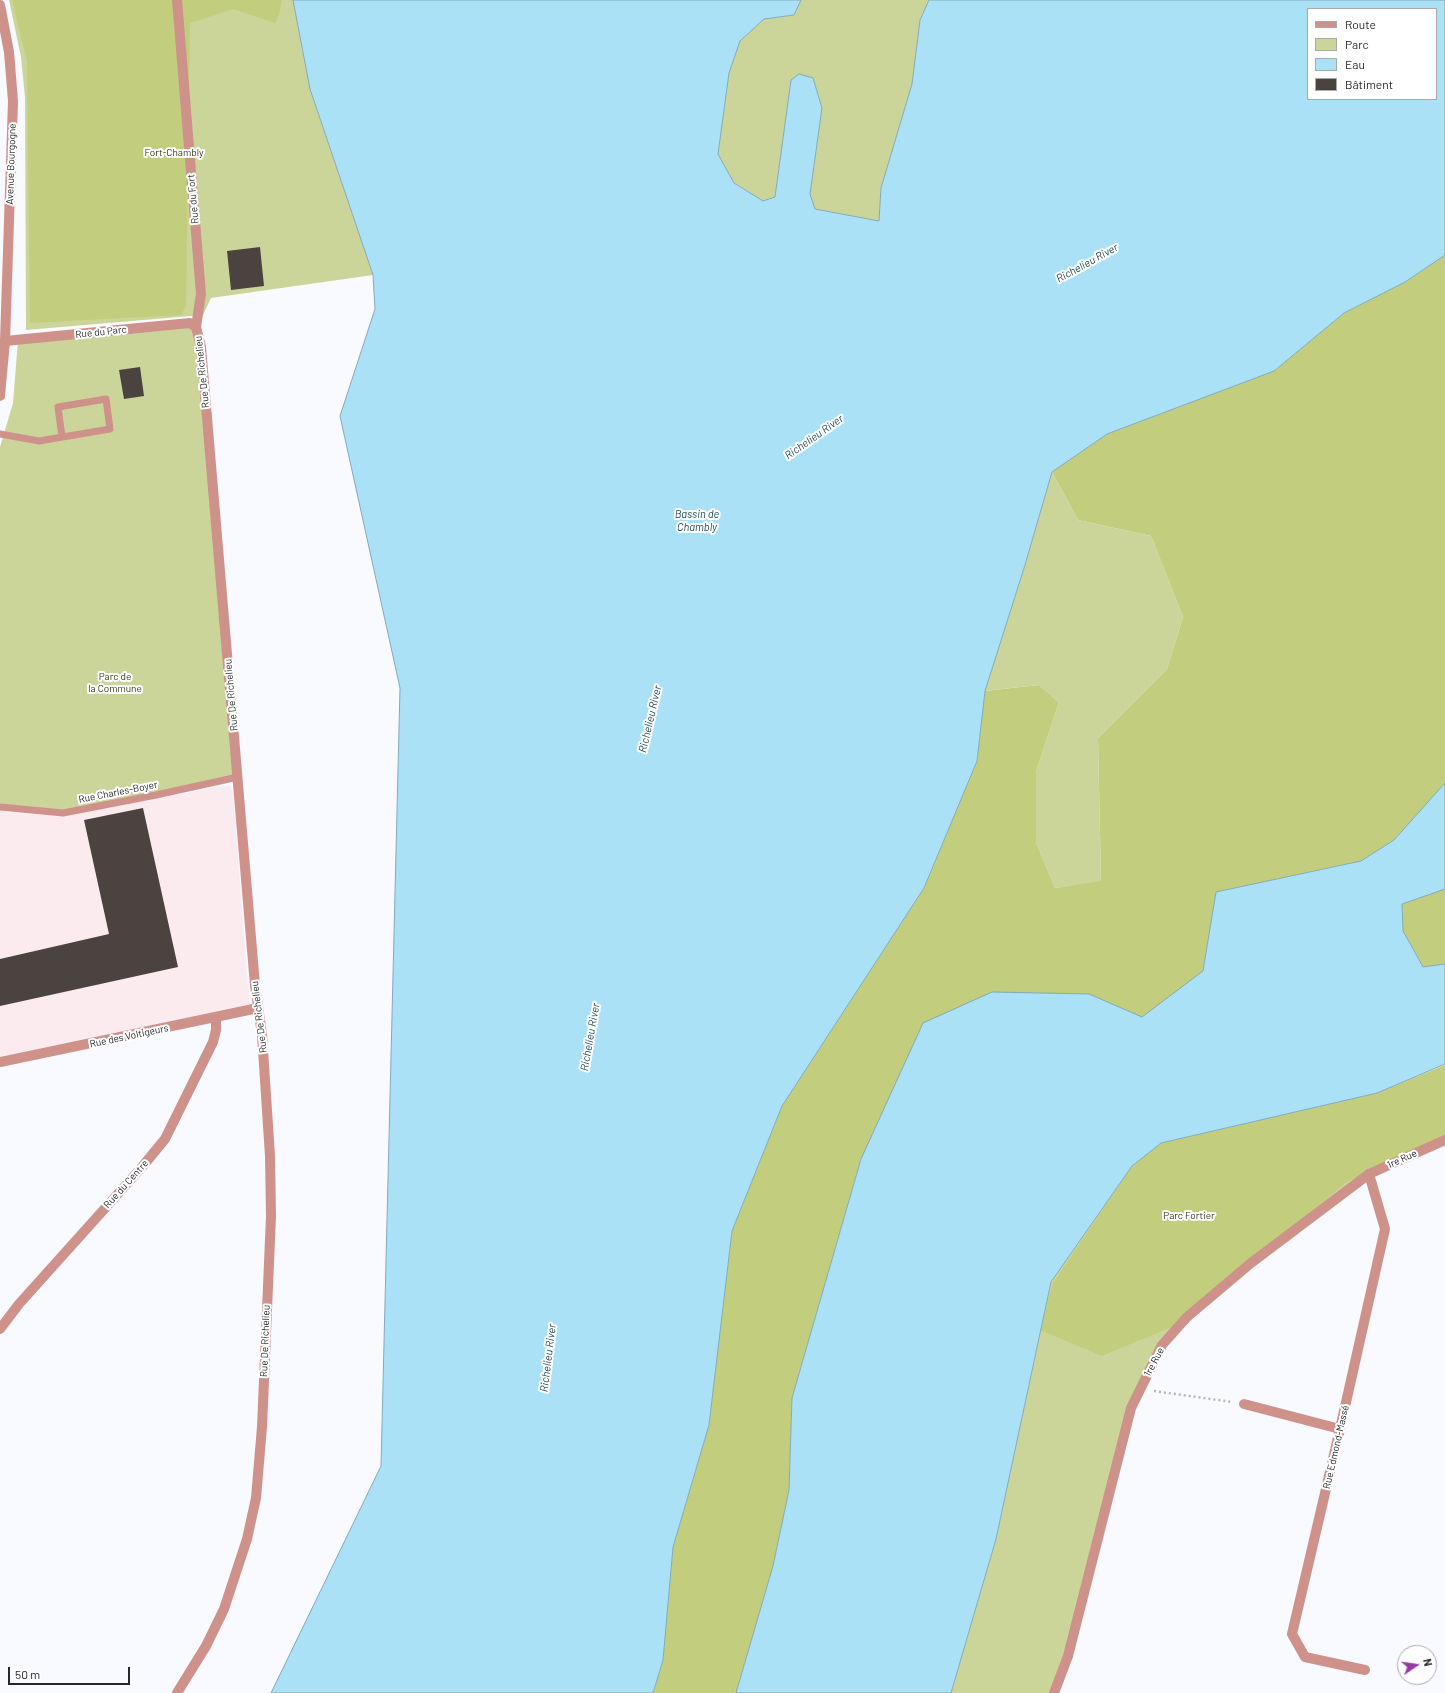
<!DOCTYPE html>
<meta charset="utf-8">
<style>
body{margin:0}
#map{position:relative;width:1445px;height:1693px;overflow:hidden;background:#f8faff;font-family:Barlow,sans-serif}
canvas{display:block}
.legend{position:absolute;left:1307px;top:8px;width:130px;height:92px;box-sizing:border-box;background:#fff;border:1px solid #a9a9aa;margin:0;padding:5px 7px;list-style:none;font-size:12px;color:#27282b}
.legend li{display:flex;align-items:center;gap:8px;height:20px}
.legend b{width:20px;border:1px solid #a9a9aa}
.north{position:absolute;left:1397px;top:1645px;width:40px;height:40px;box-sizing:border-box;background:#fff;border:1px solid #a9a9aa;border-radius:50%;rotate:77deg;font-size:11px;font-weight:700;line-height:16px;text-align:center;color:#27282b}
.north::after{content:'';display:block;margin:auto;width:14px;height:18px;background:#953aa5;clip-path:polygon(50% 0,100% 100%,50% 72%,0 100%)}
.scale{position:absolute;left:8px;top:1667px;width:122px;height:18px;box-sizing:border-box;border:2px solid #27282b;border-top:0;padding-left:5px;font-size:12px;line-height:14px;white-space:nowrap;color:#27282b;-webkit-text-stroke:3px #fff;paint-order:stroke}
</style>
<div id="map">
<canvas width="1445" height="1693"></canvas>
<ul class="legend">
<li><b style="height:5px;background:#ce928b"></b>Route</li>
<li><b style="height:11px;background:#ccd599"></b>Parc</li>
<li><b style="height:11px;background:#abe1f6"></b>Eau</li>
<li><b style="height:11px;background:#4a4340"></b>Bâtiment</li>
</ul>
<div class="north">N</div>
<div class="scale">50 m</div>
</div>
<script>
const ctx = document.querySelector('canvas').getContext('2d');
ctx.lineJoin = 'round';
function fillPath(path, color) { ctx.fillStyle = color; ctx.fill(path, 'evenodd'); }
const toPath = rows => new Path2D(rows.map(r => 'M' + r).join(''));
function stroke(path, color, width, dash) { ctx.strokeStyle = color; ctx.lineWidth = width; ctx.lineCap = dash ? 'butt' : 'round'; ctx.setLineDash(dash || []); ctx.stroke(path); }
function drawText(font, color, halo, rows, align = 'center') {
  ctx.font = font + ' Barlow,sans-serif'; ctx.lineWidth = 4; ctx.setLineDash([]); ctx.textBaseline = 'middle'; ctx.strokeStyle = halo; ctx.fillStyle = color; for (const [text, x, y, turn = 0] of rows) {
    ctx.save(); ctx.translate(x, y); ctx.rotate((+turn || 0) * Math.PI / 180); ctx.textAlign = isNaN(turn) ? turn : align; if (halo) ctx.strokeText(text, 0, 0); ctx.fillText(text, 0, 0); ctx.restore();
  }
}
const education = toPath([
 [230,785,233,793,250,1011,0,1062,0,811,59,816]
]);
const green = toPath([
 [9,0,293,0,310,89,373,275,211,298,203,315,26,330,25,97,21,57],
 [801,0,929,0,920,20,912,84,881,188,879,221,815,209,810,194,822,108,791,80,775,197,763,201,734,183,718,154,729,73,740,41,764,19,794,15],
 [195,325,238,777,63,813,0,807,0,447,13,403,18,340],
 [1052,472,1078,520,1151,536,1183,617,1167,669,1098,738,1101,882,1055,888,1036,842,1036,772,1059,702,1039,685,985,691,1025,565],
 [1132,1166,1369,1174,1251,1263,1162,1345,1140,1389,1054,1693,951,1693,996,1539,1051,1282]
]);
const forest = toPath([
 [12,0,282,0,279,14,275,23,233,9,190,23,186,306,181,315,30,323,27,61],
 [1445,255,1445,783,1394,840,1361,861,1216,892,1203,971,1142,1018,1089,994,861,1159,792,1398,789,1490,773,1566,736,1693,653,1693,663,1660,673,1547,709,1425,732,1231,782,1106,924,888,977,761,985,691,1039,685,1059,702,1036,772,1036,842,1055,888,1101,881,1098,738,1167,669,1183,617,1151,536,1078,520,1052,472,1107,434,1274,371,1344,313,1405,282],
 [1445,889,1445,964,1423,967,1403,931,1402,904],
 [1445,1065,1445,1138,1376,1168,1345,1183,1179,1324,1102,1356,1040,1330,1053,1283,1132,1166,1161,1143,1377,1093]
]);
const water = toPath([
 [293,0,801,0,794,15,764,19,740,41,729,73,718,154,734,183,763,201,775,197,791,80,799,74,813,78,822,108,810,194,815,209,879,221,881,188,912,84,920,20,929,0,1445,0,1445,255,1405,282,1344,313,1274,371,1107,434,1052,472,1025,565,985,691,977,761,924,888,782,1106,732,1231,709,1425,673,1547,663,1660,653,1693,271,1693,381,1466,400,688,340,416,375,309,373,275,310,89,293,0],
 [1308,9,1436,9,1436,99,1308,99,1308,9],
 [1445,783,1445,889,1402,904,1403,931,1423,967,1445,964,1445,1064,1377,1093,1161,1143,1132,1166,1051,1282,996,1539,951,1693,736,1693,773,1566,789,1490,792,1398,861,1159,923,1023,992,992,1089,994,1142,1017,1203,971,1216,892,1361,861,1394,840,1445,783]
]);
const building = toPath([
 [260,247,264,286,231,290,227,251],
 [140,367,144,396,124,399,119,370],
 [143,808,178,967,0,1006,0,959,109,934,84,820]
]);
const path = toPath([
 [1154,1391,1232,1402]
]);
const service = toPath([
 [0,434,39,441,110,429,106,399,58,407,62,437],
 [0,807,63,813,156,795,238,777]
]);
const pedestrian = toPath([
 [177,0,201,294,196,327]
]);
const minor = toPath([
 [5,341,190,323,196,327,201,347,255,985,262,1035,270,1156,271,1216,262,1427,256,1498,247,1539,224,1609,206,1646,177,1693],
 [0,1062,258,1008],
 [0,1329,19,1304,142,1167,165,1139,213,1042,216,1030,216,1018],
 [1244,1404,1340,1429],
 [1365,1670,1305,1657,1292,1634,1340,1429,1385,1229,1369,1174]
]);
const tertiary = toPath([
 [0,5,9,52,13,101,5,341,0,396],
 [1054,1693,1068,1656,1131,1408,1162,1345,1187,1317,1251,1263,1369,1174,1445,1140]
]);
const parkNames = [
 ["Fort-Chambly",174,153],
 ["Parc de",115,677],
 ["la Commune",115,689],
 ["Parc Fortier",1189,1216]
];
const streetNames = [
 ["Avenue Bourgogne",11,164,-88],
 ["Rue du Fort",193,199,-95],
 ["Rue du Parc",101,332,-6],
 ["Rue De Richelieu",202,372,-96],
 ["Rue De Richelieu",231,695,-95],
 ["Rue Charles-Boyer",118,792,-11],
 ["Rue De Richelieu",259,1017,-97],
 ["Rue des Voltigeurs",129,1036,-12],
 ["1re Rue",1402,1159,-24],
 ["Rue du Centre",126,1184,-48],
 ["Rue De Richelieu",265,1341,-88],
 ["1re Rue",1154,1362,-62],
 ["Rue Edmond-Massé",1336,1447,-77]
];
const waterNames = [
 ["Richelieu River",1087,263,-29],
 ["Richelieu River",814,437,-35],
 ["Bassin de",697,514],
 ["Chambly",697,527],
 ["Richelieu River",650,719,-77],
 ["Richelieu River",590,1037,-80],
 ["Richelieu River",548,1358,-83]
];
fillPath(education, '#fcebee');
fillPath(green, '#ccd599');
fillPath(forest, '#c2cd7d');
fillPath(water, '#abe1f6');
stroke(water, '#83aab9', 1);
fillPath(building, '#4a4340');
stroke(path, '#b3b5b9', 2.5, [2, 3]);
stroke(service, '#ce928b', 7);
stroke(pedestrian, '#ce928b', 10);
stroke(minor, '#ce928b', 10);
stroke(tertiary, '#ce928b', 10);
drawText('10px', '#353917', '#fff', parkNames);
drawText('10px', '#27282b', '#fff', streetNames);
drawText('italic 11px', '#1e4958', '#fff', waterNames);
</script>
